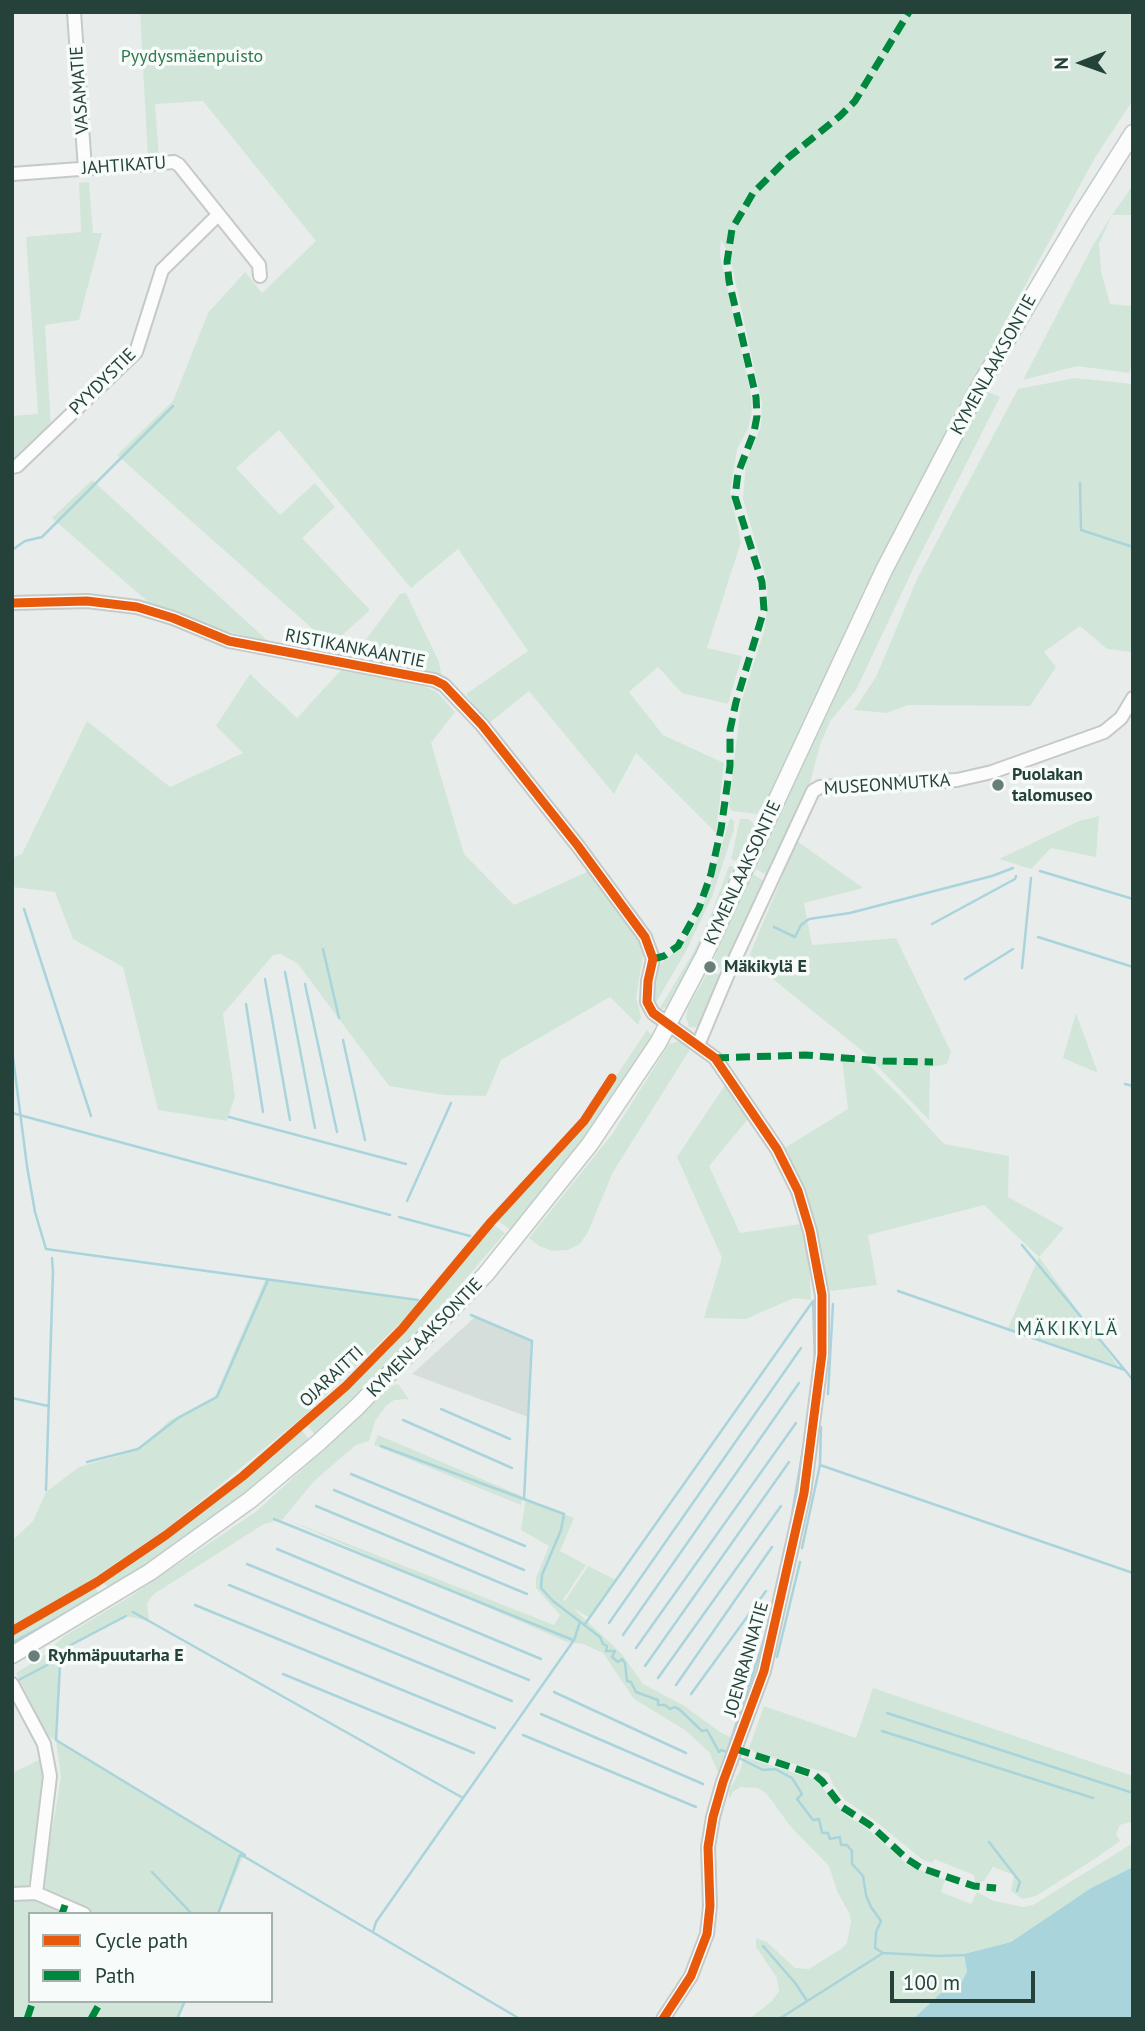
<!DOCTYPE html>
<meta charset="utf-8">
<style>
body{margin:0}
#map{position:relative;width:1145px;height:2031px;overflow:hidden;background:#e8edeb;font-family:"PT Sans",sans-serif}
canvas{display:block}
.frame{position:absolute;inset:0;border:14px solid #24423a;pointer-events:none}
.legend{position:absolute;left:28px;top:1912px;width:245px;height:91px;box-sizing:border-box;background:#f7fbf9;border:2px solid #a3b1ad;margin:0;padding:9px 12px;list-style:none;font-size:21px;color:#24423a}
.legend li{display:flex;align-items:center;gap:14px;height:35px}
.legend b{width:35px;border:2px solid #a3b1ad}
.north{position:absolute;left:1047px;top:28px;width:70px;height:70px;-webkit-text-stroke:5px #f7fbf9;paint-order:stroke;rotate:269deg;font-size:19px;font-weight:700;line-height:28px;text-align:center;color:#24423a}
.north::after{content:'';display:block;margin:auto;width:24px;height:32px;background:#24423a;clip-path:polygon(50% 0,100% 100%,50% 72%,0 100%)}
.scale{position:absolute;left:890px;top:1971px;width:145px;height:32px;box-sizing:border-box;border:4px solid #24423a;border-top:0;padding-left:9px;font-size:21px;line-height:24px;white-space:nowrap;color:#24423a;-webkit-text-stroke:5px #f7fbf9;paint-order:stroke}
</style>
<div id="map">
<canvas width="1145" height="2031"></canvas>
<div class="frame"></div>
<ul class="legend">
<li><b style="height:9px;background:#e8590c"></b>Cycle path</li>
<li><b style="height:9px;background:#00873e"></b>Path</li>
</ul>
<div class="north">N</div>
<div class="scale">100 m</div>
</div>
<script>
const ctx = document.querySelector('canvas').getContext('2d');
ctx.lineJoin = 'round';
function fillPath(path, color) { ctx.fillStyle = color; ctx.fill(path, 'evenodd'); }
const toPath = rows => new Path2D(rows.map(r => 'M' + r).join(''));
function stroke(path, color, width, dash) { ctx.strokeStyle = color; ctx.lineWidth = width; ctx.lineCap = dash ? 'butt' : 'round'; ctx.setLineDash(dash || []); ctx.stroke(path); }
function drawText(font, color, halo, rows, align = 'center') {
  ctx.font = font + ' "PT Sans",sans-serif'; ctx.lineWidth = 7; ctx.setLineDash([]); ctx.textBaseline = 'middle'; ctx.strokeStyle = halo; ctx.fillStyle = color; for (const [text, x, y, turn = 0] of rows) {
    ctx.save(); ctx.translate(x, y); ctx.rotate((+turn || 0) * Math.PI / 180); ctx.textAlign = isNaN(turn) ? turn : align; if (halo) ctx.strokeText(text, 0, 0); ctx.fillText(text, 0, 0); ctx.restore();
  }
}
const built = toPath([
 [475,1317,531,1340,528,1417,412,1374]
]);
const green = toPath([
 [140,12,1133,12,1133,100,1096,156,961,403,847,629,771,792,757,814,732,811,729,806,741,703,764,631,768,605,766,578,743,499,746,462,761,426,762,404,730,257,721,239,720,255,751,395,752,412,748,429,737,449,730,493,741,542,707,648,742,656,728,704,682,693,658,667,629,692,663,735,724,763,716,833,636,753,614,794,529,691,488,724,466,694,528,651,458,549,411,588,279,430,236,468,280,515,315,483,335,507,302,538,370,610,326,650,291,643,315,631,117,455,173,401,208,313,245,272,262,293,316,241,203,101,155,104,159,158,148,159],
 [89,182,93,233,102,233,79,320,45,325,51,427,21,455,12,460,12,416,38,414,26,237,81,232,79,183],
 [1133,185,1133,215,1112,215,1099,244,1101,271,1110,304,1133,306,1133,361,1129,373,1077,366,1023,380,1093,245,1112,215],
 [1075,378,1133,384,1133,652,1107,649,1080,626,1044,652,1056,667,1030,706,908,705,887,713,854,710,876,677,917,579,1018,389],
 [988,392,1000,397,915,565,856,690,831,720,821,742,808,790,770,877,756,869,753,874,767,883,724,971,712,964,735,905,861,634,978,405],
 [92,480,269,642,225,631,148,602,52,518],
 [406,593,439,662,442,678,398,664,363,657,358,650,400,594],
 [342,669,423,686,437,692,455,712,431,743,464,854,514,905,589,871,636,934,643,956,636,997,641,1017,638,1025,610,997,501,1060,486,1096,444,1095,389,1086,298,964,281,954,273,955,223,1014,235,1096,227,1121,158,1110,123,967,73,939,55,892,12,887,12,858,22,854,87,721,170,787,243,753,216,726,250,674,297,718],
 [1099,816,1096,857,1051,848,1031,869,999,859,1079,821],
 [730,818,734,821,734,829,712,897,685,953,655,1004,650,992,656,968,681,946,692,930,706,898],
 [740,819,748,819,754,824,739,862,731,859],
 [797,841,863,888,804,903,812,945,896,938,951,1052,947,1064,930,1067,929,1120,866,1054,748,959],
 [729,866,737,867,694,959,667,1007,663,1009,660,1008,693,953,709,920],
 [709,970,723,977,703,1022,699,1027,689,1027,686,1017,688,1007],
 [1076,1013,1098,1073,1063,1058],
 [647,1030,651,1034,649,1041,633,1068,552,1181,511,1230,497,1220,582,1127],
 [684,1040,690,1045,689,1051,613,1172,588,1232,580,1244,567,1250,552,1251,539,1246,529,1238,613,1133,669,1044],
 [842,1059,866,1062,904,1100,944,1144,1009,1156,1008,1197,1064,1228,1039,1257,1118,1366,1008,1328,1039,1257,984,1205,868,1235,877,1285,831,1291,826,1287,803,1184,783,1149,848,1109],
 [725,1085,748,1119,709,1166,740,1233,801,1224,809,1260,811,1300,794,1298,746,1319,704,1318,722,1258,677,1157],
 [490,1222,505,1233,415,1338,316,1436,308,1426,388,1350,430,1302],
 [266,1278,422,1302,305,1415,169,1527,63,1599,12,1628,12,1541,33,1521,46,1492,79,1467,138,1450,169,1421,215,1396],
 [398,1384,409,1399,394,1400,386,1406,375,1421,369,1441,356,1445,314,1481,283,1519,264,1524,154,1594,147,1603,149,1621,126,1616,67,1647,60,1664,57,1740,244,1854,219,1914,95,1914,46,1891,43,1884,61,1777,56,1740,48,1736,16,1673,45,1655,63,1637,131,1596,257,1511,392,1386],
 [302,1430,309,1440,230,1506,116,1584,108,1586,104,1584,102,1582,162,1542,231,1490],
 [378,1435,522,1496,521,1505,374,1445],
 [526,1498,574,1518,560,1551,586,1565,563,1600,565,1601,588,1566,616,1580,590,1618,573,1608,621,1653,643,1684,683,1705,720,1732,732,1738,718,1772,709,1752,685,1730,634,1699,603,1653,583,1644,567,1642,285,1519,554,1625,560,1615,536,1588,536,1578,549,1546,521,1530],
 [95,1586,98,1593,96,1597,12,1646,12,1634],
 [873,1688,1133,1776,1133,1821,1120,1825,1116,1834,1120,1841,1096,1858,1036,1896,1022,1899,1011,1891,1014,1875,993,1867,984,1881,979,1883,975,1882,974,1875,934,1859,932,1863,923,1860,874,1820,846,1801,834,1786,828,1773,755,1753,749,1748,764,1706,856,1738],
 [744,1757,816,1780,844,1814,865,1827,908,1865,945,1880,941,1892,971,1904,977,1892,994,1901,1023,1907,1033,1905,1133,1843,1133,1867,1091,1888,1011,1942,964,1954,967,1973,961,1983,941,1993,913,2019,749,2019,772,2001,779,1991,777,1978,756,1947,756,1938,767,1942,795,1968,809,1969,841,1949,847,1943,851,1922,849,1913,837,1891,829,1866,791,1827,766,1793,757,1788,741,1787,734,1791,729,1799,729,1790,740,1771],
 [43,1758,45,1770,35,1884,29,1891,12,1892,12,1773],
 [34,1897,69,1914,30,1914,30,2001,184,2001,177,2019,12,2019,12,1899]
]);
const water = toPath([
 [1133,1867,1133,2019,913,2019,941,1993,961,1983,967,1972,964,1954,1011,1942,1091,1888]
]);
const stream = toPath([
 [1080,483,1081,530,1133,547],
 [12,550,25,541,42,537,173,406],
 [1040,871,1133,899],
 [24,909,91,1116],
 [932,924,1015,879,1016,876],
 [774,927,795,937,801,925,809,919,850,913,992,876,1013,868],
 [1038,937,1133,967],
 [323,949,339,1018],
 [1022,968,1031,878],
 [285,972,315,1128],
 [265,979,290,1120],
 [965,979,1013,949],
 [305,984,337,1132],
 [246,1004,263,1112],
 [343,1040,365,1140],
 [12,1050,27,1166,35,1212,46,1249,418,1300],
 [1125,1084,1133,1086],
 [12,1113,390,1215],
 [229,1117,406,1164],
 [407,1201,451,1103],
 [399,1217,470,1236],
 [1022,1245,1133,1380],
 [898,1291,1125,1370],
 [813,1301,815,1363],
 [471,1315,532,1341,524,1499],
 [828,1394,833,1304],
 [12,1398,48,1406],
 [441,1409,510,1439],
 [403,1420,512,1468],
 [381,1446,564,1514,561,1530,542,1575,541,1588,553,1601,600,1637,603,1644,607,1646,606,1651,615,1651,612,1657,618,1662,622,1659,625,1663,627,1681,631,1682,636,1692,658,1700,658,1705,665,1705,670,1709,674,1707,679,1709,702,1731,707,1730,719,1752,721,1750,727,1752,767,1631],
 [87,1462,138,1449,178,1418,217,1397,268,1280],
 [820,1465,1133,1573],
 [351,1474,525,1546],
 [46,1490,53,1272,52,1258],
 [334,1490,524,1570],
 [316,1506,527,1594],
 [274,1519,573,1640],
 [789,1532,806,1432],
 [802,1548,820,1465,821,1427],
 [277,1549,541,1659],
 [247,1564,529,1680],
 [229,1585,512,1701],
 [195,1605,495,1728],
 [133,1612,463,1798],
 [126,1616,67,1647,60,1665,56,1740,245,1855],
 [609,1623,801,1348],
 [585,1624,813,1301],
 [12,1628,89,1583],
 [623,1635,799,1383],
 [12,1643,77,1607],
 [636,1648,796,1423],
 [777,1657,800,1562],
 [645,1666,789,1462],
 [283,1674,474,1753],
 [658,1678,781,1506],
 [15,1682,49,1664,56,1662,60,1667],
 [676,1685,772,1547],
 [554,1692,686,1753],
 [691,1694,766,1591],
 [887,1713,1133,1793],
 [541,1714,703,1784],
 [882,1731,1093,1798],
 [523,1735,696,1807],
 [741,1759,763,1770,775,1769,792,1778,802,1794,797,1799,813,1820,819,1819,822,1833,828,1833,830,1839,840,1837,841,1845,847,1845,852,1851,852,1864,863,1876,866,1895,871,1907,881,1921,876,1932,875,1948,883,1953,940,1956,967,1955],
 [989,1842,1020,1882,1017,1891],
 [152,1872,192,1914],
 [218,1914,240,1855,245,1857,520,2019],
 [373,1932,376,1922,574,1640,580,1622],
 [763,1946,796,1984,807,2001],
 [177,2019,185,2001],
 [779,2019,883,1953]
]);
const minor = toPath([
 [74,12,85,169],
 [12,174,174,162,179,165,259,265,260,276],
 [12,467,17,466,136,352,162,270,218,215],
 [12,603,87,601,137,607,173,618,229,641,434,680,444,685,482,725,578,846,645,937,653,959,648,981,647,1002,653,1013,715,1058,777,1149,798,1191,810,1231,822,1295,822,1354,804,1493,764,1671,723,1782,713,1817,708,1847,710,1906,707,1934,691,1976,663,2019],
 [698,1045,727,976,813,791,820,787,957,780,992,772,1104,732,1121,718,1133,698],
 [12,1684,44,1744,50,1776,36,1893,12,1894],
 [36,1893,84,1914]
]);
const secondary = toPath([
 [12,1655,150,1572,250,1500,318,1443,357,1407,486,1274,590,1144,658,1043,704,956,884,570,982,382,1079,218,1133,133]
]);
const quiet = toPath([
 [653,959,664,956,678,946,699,908,711,874,721,829,730,766,730,730,736,702,764,610,762,582,735,497,738,473,754,432,757,416,756,397,729,281,727,262,732,229,753,193,789,157,840,116,855,101,909,12],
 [715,1058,805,1055,883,1061,933,1062],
 [736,1749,815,1775,822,1781,842,1807,870,1825,907,1859,921,1868,974,1886,996,1888],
 [62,1914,65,1905],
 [27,2019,33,2001],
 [91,2019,101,2001]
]);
const cycleway = toPath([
 [12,603,87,601,137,607,173,618,229,641,434,680,444,685,482,725,578,846,645,937,653,959,648,981,647,1002,653,1013,715,1058,777,1149,798,1191,810,1231,822,1295,822,1354,804,1493,764,1671,723,1782,713,1817,708,1847,710,1906,707,1934,691,1976,663,2019],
 [12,1631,97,1582,166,1535,243,1476,346,1386,402,1329,491,1222,584,1121,612,1078]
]);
const markers = [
 [998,785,7,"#697e78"],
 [710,967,7,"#697e78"],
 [34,1656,7,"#697e78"]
];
const parkNames = [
 ["Pyydysmäenpuisto",192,57]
];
const streetNames = [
 ["VASAMATIE",80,90,-94],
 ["JAHTIKATU",124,166,-4],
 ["KYMENLAAKSONTIE",994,365,-61],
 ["PYYDYSTIE",103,382,-45],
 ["RISTIKANKAANTIE",355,649,11],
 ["MUSEONMUTKA",887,785,-4],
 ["KYMENLAAKSONTIE",743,873,-65],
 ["KYMENLAAKSONTIE",425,1338,-46],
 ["OJARAITTI",332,1377,-43],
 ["JOENRANNATIE",747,1659,-74]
];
const poiNames = [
 ["Puolakan",1012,775],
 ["talomuseo",1012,796],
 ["Mäkikylä E",724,967],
 ["Ryhmäpuutarha E",48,1656]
];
const neighbourhoodNames = [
 ["MÄKIKYLÄ",1068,1330]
];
fillPath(built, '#d6dedb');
fillPath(green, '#d1e6d8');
fillPath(water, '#a9d4db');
stroke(stream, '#a9d4db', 2.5);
stroke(minor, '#c5cac8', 16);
stroke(secondary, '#c3cbc8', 19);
stroke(minor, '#fcfcfc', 12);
stroke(secondary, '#fcfcfc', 16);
stroke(quiet, '#00873e', 7, [14, 7]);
stroke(cycleway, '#e8590c', 9);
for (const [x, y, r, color] of markers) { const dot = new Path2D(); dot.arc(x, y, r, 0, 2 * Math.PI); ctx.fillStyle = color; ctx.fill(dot); stroke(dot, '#f7fbf9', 2.5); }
drawText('18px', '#2d7a4b', '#f7fbf9', parkNames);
drawText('18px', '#24423a', '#f7fbf9', streetNames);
drawText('bold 18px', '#24423a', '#f7fbf9', poiNames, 'left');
ctx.letterSpacing = '2px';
drawText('19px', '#1f5548', '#f7fbf9', neighbourhoodNames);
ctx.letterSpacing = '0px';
</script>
